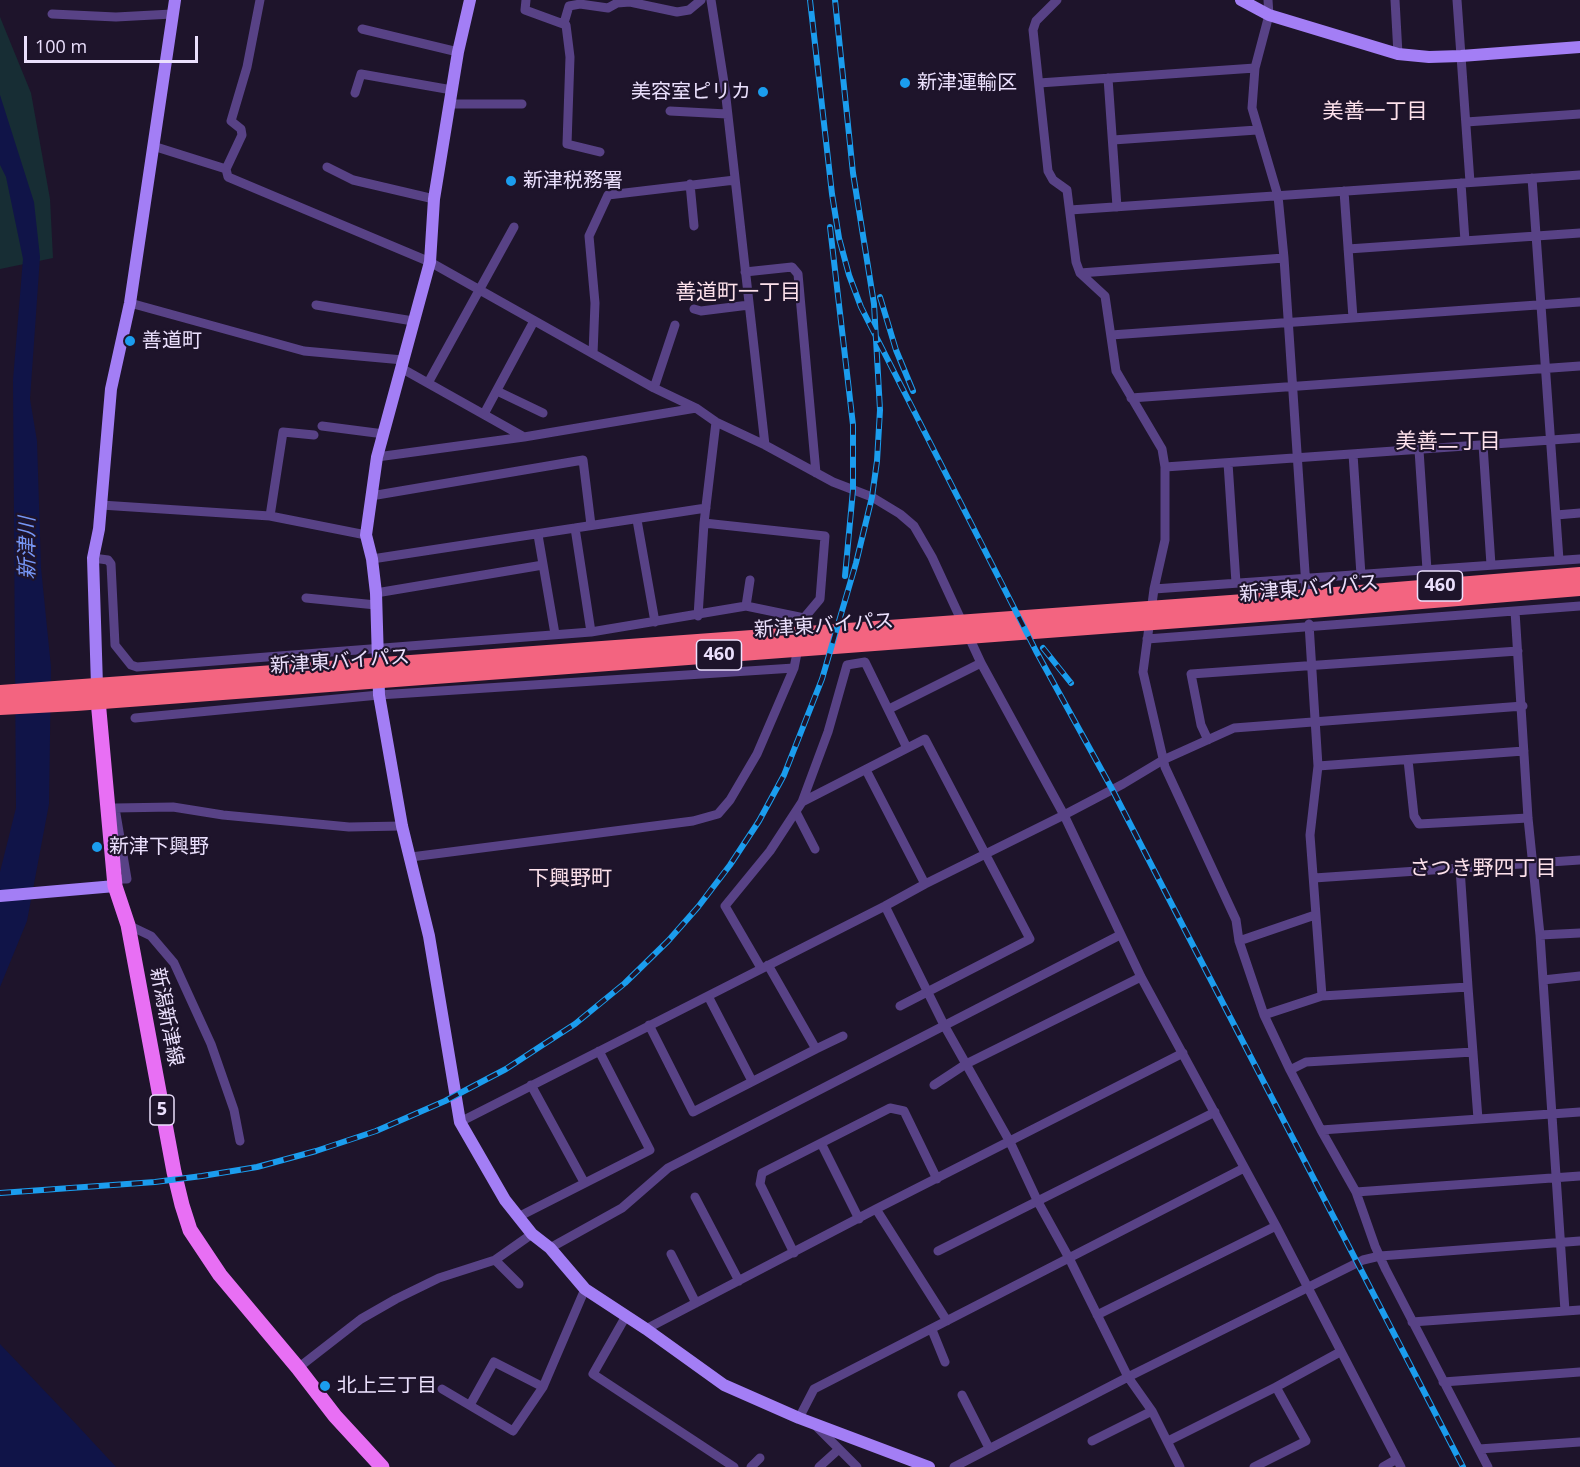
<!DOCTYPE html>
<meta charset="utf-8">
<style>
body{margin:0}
#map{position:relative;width:1580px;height:1467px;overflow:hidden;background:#1e142b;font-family:"Open Sans",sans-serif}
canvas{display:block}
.scale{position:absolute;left:24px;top:36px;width:174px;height:27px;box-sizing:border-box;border:3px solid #ebe0fd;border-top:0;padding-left:8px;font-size:18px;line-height:21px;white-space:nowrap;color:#ebe0fd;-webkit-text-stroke:4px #1e142b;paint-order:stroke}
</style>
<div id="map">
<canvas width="1580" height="1467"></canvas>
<div class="scale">100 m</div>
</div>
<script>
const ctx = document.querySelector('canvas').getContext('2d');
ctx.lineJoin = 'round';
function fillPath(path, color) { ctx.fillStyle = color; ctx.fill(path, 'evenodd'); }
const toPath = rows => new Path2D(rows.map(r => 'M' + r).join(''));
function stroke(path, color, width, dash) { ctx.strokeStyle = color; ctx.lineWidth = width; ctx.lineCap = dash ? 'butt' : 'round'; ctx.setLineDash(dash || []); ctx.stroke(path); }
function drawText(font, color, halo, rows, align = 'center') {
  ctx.font = font + ' "Open Sans","Noto Sans JP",sans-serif'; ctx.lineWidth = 4.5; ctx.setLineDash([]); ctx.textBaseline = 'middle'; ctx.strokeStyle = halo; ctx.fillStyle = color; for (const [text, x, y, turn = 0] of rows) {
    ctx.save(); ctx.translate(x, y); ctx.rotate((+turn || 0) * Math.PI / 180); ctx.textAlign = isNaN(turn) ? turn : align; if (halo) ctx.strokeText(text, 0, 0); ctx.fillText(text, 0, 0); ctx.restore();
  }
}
const green = toPath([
 [0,17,31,93,50,199,53,258,0,269]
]);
const water = toPath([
 [0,95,34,202,40,257,30,399,37,441,41,568,51,667,49,804,27,921,0,987,0,872,16,808,13,380,23,259,6,177,0,165],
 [0,1344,77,1425,116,1467,0,1467]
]);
const street = toPath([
 [526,0,525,10,566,25,570,57,567,144,600,152],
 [711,0,725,89,765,445],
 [1057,0,1036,21,1033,30,1048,171,1053,180,1067,190,1076,262,1080,273,1105,296,1116,371,1162,449,1165,467,1165,540,1154,589,1143,672,1165,767,1236,920,1239,941,1264,1015,1322,996,1468,987,1460,868],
 [1268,0,1269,15,1255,68,1252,108,1278,196,1284,258,1306,587],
 [1395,0,1398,54],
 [1457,0,1470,182],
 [52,14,116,17,172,14],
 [564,23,569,6,580,4,608,8,617,3,630,2,677,12,689,10,701,0],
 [362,29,458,52],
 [1108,78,1117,207],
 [1039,83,1255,68],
 [355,93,361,74,452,90],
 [451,104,522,104],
 [670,111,727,114],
 [1466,122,1580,114],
 [1113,140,1257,130],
 [153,146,226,169,228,177,430,262,654,388,696,408,716,422,765,445,833,482,872,497,900,514,914,526,932,557,981,663,1064,815,1141,977,1276,1226,1401,1467],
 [327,167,353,180,434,199],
 [226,169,242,135,241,129,231,121,247,67,260,0],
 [1532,178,1559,560],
 [1461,183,1465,241],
 [690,184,694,226],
 [1344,191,1353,318],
 [1070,210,1580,175],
 [1348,249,1580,233],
 [745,272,792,267,798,274,816,473],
 [1080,273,1284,258],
 [130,303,304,351,403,360],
 [316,305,413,321],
 [694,309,701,311,749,305],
 [1111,335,1580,302],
 [593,354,595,303,589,236,608,195,735,180],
 [401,368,524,437],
 [428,383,514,227],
 [654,388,675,325],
 [497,391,543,413],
 [1131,398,1580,366],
 [484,414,534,321],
 [322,426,384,434],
 [1483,445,1491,565],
 [1419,450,1427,570],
 [1353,454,1361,575],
 [377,457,524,437,696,408],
 [1228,463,1236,583],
 [1165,467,1580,438],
 [371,496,583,460,591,525],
 [101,505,270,516,366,535],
 [1556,515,1580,513],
 [270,516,283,432,314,435],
 [637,520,655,622],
 [704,523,825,536,820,599,804,618],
 [575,528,591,632],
 [538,535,555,634],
 [93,558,108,560,111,564,115,645,131,665,137,667,591,632,746,606,804,618,794,668,757,754,730,800,718,814,693,821,411,857],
 [372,559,706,508],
 [1154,589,1580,559],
 [376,593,543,565],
 [306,598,376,605],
 [746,606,750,580],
 [1515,611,1528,818,1540,935,1565,1311],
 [698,616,704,523,716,422],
 [1309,624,1318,766,1310,835,1322,996],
 [1147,639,1580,606],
 [889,709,981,663],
 [135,718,379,695,794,668],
 [1208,740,1201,725,1191,674,1518,651],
 [1408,760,1414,816,1419,824,1528,818],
 [1318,766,1524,751],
 [866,770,925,884],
 [802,802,828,732,847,665,865,662,907,748],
 [796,812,815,849],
 [1314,878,1580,860],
 [115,879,127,879,115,808,173,807,223,815,349,827,402,826],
 [885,906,944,1025,1010,1142,1038,1202,1069,1258,1128,1377,1152,1411,1180,1467],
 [128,925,151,936,174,963,211,1044,234,1110,240,1141],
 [1540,935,1580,933],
 [1239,941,1315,915],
 [761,968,725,906,770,851,802,802,925,739,1030,939,900,1006],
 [1543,980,1580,976],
 [1468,987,1478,1119],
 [708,996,752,1081],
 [1264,1015,1290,1070],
 [649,1025,693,1112,816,1049,768,965],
 [816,1049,843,1036],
 [1473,1052,1306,1062,1290,1070,1321,1130,1356,1192,1375,1246,1386,1270,1488,1467],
 [531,1085,584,1182],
 [934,1085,966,1064,1141,977],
 [460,1122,885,906,925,884,1064,815,1123,784,1163,760,1234,728,1523,706],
 [1321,1130,1580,1112],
 [821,1143,859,1219],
 [1356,1192,1580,1176],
 [695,1197,739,1281],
 [876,1209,947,1321],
 [518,1217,650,1150,599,1051],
 [550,1248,622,1208,668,1168,1120,935],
 [938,1251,1215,1112],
 [794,1253,760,1184,762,1173,890,1108,904,1111,937,1179],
 [671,1254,696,1303],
 [495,1260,519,1284],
 [1097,1315,1276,1226],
 [626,1316,593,1374,734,1467],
 [1412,1322,1580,1310],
 [646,1329,876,1209,1183,1053],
 [932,1330,945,1362],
 [298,1368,361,1319,396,1299,439,1278,495,1260,532,1234],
 [1443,1382,1580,1372],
 [442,1389,513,1431,543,1387,585,1289],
 [962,1395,989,1448],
 [470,1405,494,1362,543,1387],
 [799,1418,814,1389,1244,1168],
 [817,1427,857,1467],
 [1092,1441,1152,1411],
 [1168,1441,1276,1387,1340,1352],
 [1479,1449,1580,1442],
 [751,1467,760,1458],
 [819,1467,839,1449],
 [954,1467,1128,1377,1363,1260,1380,1256,1580,1241],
 [1254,1467,1306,1441,1276,1387],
 [1383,1467,1397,1459]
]);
const secondary = toPath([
 [470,0,458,52,434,199,430,262,377,457,366,535,372,559,376,593,379,695,402,826,429,936,460,1122,505,1200,532,1234,550,1248,585,1289,646,1329,724,1385,799,1418,929,1467],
 [1241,0,1269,15,1398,54,1429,57,1461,56,1580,47],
 [97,686,93,558,99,529,111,389,130,303,175,0],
 [0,896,115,886]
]);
const primary = toPath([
 [97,689,115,886,128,925,174,1172,182,1205,190,1230,220,1275,298,1368,335,1416,382,1467]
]);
const highway = toPath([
 [0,693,1299,598,1580,575],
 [0,707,76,703,1300,611,1580,588]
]);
const rail = toPath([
 [810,0,832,194,839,238,849,275,861,307,1036,651,1112,789,1463,1467],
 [830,227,853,425,853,490,845,576],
 [880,297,896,350,913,391],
 [1043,648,1071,683],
 [0,1193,155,1182,202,1176,257,1167,316,1151,376,1131,445,1101,506,1069,541,1046,575,1024,625,983,668,941,698,907,730,865,759,821,784,775,822,679,856,563,872,497,877,461,880,410,874,304,853,173,835,0]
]);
const markers = [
 [905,83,6,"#1b9dee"],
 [763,92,6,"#1b9dee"],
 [511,181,6,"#1b9dee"],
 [130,341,6,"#1b9dee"],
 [97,847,6,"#1b9dee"],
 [325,1386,6,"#1b9dee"]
];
const shields = [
 [1440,586,45],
 [719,655,45],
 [162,1110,24]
];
const shieldNames = [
 ["460",1440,586],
 ["460",719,655],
 ["5",162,1110]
];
const poiNames = [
 ["新津運輸区",917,83],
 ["美容室ピリカ",751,92,"right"],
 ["新津税務署",523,181],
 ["善道町",142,341],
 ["新津下興野",109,847],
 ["北上三丁目",337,1386]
];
const streetNames = [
 ["新津東バイパス",1309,589,-5],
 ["新津東バイパス",824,626,-4],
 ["新津東バイパス",340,662,-4],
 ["新潟新津線",166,1017,79]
];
const neighbourhoodNames = [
 ["美善一丁目",1375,112],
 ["善道町一丁目",738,293],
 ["美善二丁目",1448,442],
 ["さつき野四丁目",1483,869],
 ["下興野町",570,879]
];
const waterNames = [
 ["新津川",28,548,-90]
];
fillPath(green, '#172d34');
fillPath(water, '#101448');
stroke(street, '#584286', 9);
stroke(secondary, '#a37ef5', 12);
stroke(primary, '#e86ff4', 15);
stroke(highway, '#f36480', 16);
stroke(rail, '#1b9dee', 6);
stroke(rail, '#1e142b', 4, [11]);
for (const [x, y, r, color] of markers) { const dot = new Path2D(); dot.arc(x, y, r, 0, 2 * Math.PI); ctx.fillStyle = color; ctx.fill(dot); stroke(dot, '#1e142b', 2); }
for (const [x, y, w] of shields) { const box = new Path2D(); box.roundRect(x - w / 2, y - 15, w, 30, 4.5); ctx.fillStyle = '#1e142b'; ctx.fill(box); stroke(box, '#ebe0fd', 1.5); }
drawText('bold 18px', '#ebe0fd', null, shieldNames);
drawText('20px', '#ebe0fd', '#1e142b', poiNames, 'left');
drawText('20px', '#ebe0fd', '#1e142b', streetNames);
drawText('21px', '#fde1eb', '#1e142b', neighbourhoodNames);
drawText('italic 21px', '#7696f5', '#1e142b', waterNames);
</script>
